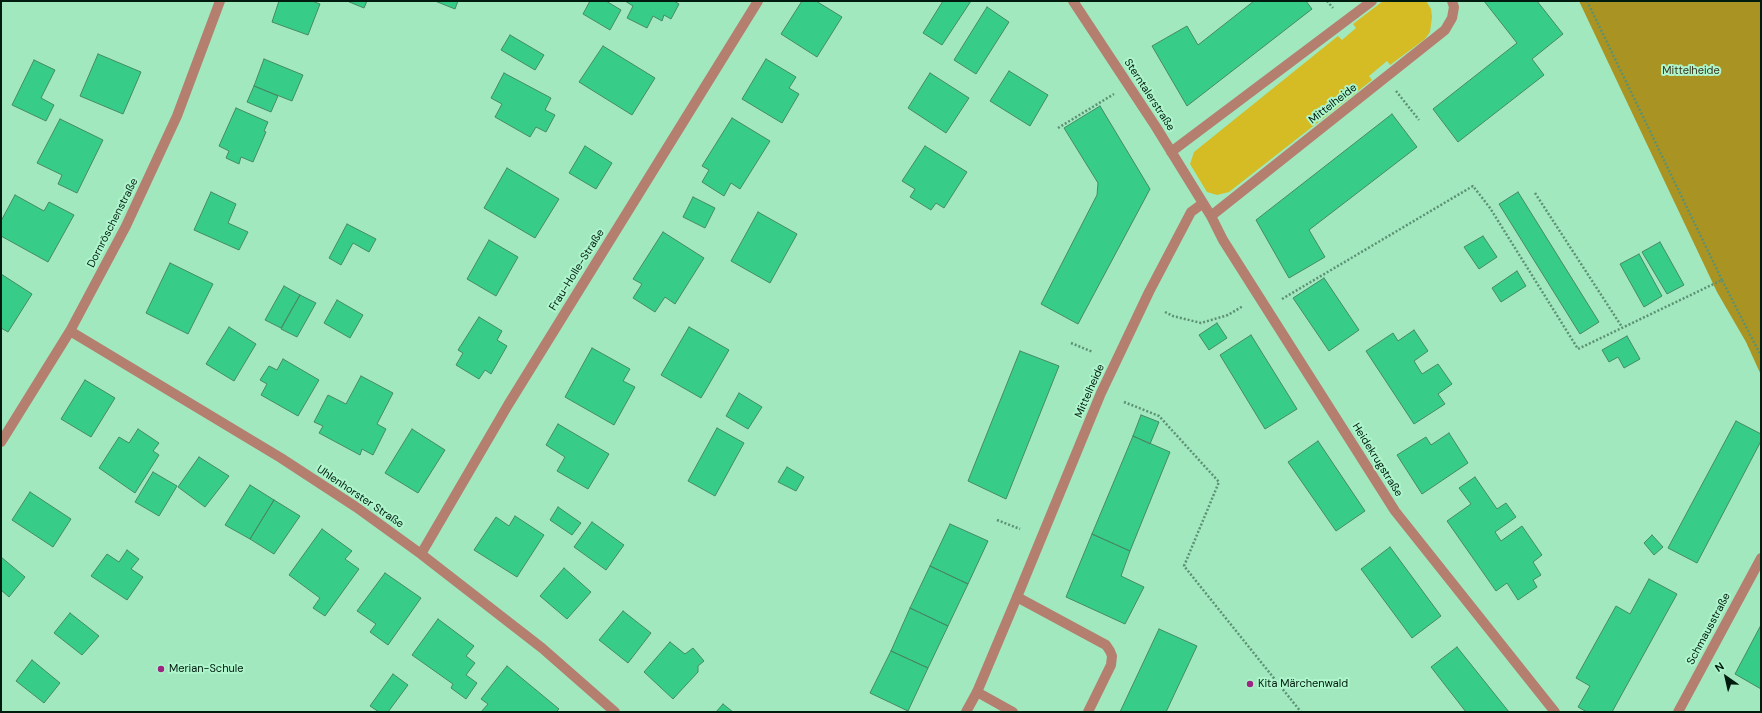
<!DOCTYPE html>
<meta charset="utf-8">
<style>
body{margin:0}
#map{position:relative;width:1762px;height:713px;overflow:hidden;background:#a1e8bf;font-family:"DM Sans",sans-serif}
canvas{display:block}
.frame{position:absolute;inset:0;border:2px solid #001c0e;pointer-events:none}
.north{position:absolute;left:1706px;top:657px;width:40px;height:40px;-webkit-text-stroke:3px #aef5cc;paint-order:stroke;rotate:326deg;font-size:11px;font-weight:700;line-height:16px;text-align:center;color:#001c0e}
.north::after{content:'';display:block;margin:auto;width:14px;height:18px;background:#001c0e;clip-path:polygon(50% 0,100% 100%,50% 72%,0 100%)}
</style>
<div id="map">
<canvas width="1762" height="713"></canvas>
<div class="frame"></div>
<div class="north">N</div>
</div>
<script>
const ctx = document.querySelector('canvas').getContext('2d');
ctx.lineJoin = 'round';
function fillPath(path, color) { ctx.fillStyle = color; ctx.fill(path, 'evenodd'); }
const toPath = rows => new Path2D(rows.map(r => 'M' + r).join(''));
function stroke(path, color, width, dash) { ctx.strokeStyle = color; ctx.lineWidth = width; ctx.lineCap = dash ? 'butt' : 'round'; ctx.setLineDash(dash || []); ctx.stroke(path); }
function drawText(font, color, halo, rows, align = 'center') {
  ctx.font = font + ' "DM Sans",sans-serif'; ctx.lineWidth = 4; ctx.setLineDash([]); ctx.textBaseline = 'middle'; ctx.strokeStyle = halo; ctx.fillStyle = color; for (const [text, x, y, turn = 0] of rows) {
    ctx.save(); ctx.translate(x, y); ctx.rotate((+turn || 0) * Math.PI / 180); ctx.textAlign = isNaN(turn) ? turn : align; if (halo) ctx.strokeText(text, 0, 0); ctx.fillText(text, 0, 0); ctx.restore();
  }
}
const green = toPath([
 [1383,1,1426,1,1431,9,1432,17,1430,32,1425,39,1390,65,1387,61,1369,76,1372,80,1229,192,1217,195,1207,192,1190,164,1194,152,1338,36,1342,40,1356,28,1353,24]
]);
const forest = toPath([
 [1579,1,1761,1,1761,375,1746,342,1717,292]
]);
const building = toPath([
 [279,1,312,1,320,4,308,35,272,22,279,1],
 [347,1,367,1,364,8,347,1],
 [435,1,458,1,455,9,435,1],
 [590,1,606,1,621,10,610,30,583,14,590,1],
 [625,1,674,1,679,4,671,19,664,15,662,21,653,16,647,28,627,18,633,6,625,1],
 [802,1,816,1,842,17,817,57,781,34,802,1],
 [943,1,971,1,942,45,923,33,943,1],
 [1254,1,1306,1,1312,9,1187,106,1152,46,1187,26,1198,45,1254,1],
 [1484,1,1537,1,1563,34,1532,59,1544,75,1458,142,1433,109,1517,43,1484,1],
 [987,7,1009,22,976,74,954,60,987,7],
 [510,35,544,55,535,70,501,50,510,35],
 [603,46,655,78,632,115,579,82,603,46],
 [98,54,141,72,123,114,80,96,98,54],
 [264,59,303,75,292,101,254,86,264,59],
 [766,59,796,77,789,88,799,94,782,123,742,99,766,59],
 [34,60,55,70,41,98,54,105,46,121,12,105,34,60],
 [1009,71,1048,95,1030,126,990,101,1009,71],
 [504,73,551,98,545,110,555,115,546,132,536,127,530,137,495,117,502,104,491,98,504,73],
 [930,73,969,98,946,133,908,108,930,73],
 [254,86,278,96,271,112,247,102,254,86],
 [1100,106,1150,189,1078,324,1041,304,1097,195,1098,183,1064,128,1100,106],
 [236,108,268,122,264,131,266,132,253,162,241,157,239,164,226,158,229,151,219,146,236,108],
 [1392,114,1417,147,1309,230,1325,257,1289,278,1256,220,1392,114],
 [732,118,770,141,740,189,731,183,724,196,702,182,709,170,702,166,732,118],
 [60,119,103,140,77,193,58,184,62,175,37,163,60,119],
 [585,146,612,163,596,189,569,173,585,146],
 [925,146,967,172,944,208,936,203,931,210,910,197,915,189,902,181,925,146],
 [507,168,559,199,535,238,484,208,507,168],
 [211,192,236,204,228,223,248,232,239,250,194,230,211,192],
 [1518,192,1599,322,1580,334,1499,204,1518,192],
 [15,195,44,211,49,202,74,215,48,262,1,236,1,221,15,195],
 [693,197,715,208,705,228,683,217,693,197],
 [758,212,797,234,770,283,731,261,758,212],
 [347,224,376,239,369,252,353,243,341,265,329,258,347,224],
 [663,232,704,258,675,304,665,297,655,312,633,298,642,284,633,279,663,232],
 [1483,236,1497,257,1479,269,1464,247,1483,236],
 [489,240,518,257,496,296,467,279,489,240],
 [1660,242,1684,285,1667,294,1642,252,1660,242],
 [1639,254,1662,296,1644,307,1620,264,1639,254],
 [170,263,213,284,188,334,146,313,170,263],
 [1517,271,1526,286,1501,302,1492,288,1517,271],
 [1,274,32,294,8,332,1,328,1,274],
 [1324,278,1359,330,1329,351,1293,298,1324,278],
 [284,286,300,295,281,328,265,320,284,286],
 [300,295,316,303,297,337,281,329,300,295],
 [337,300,363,315,350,338,324,323,337,300],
 [479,317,502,331,497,340,507,346,491,374,485,370,479,379,456,365,463,353,458,350,479,317],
 [1217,323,1227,338,1209,350,1199,335,1217,323],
 [229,327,256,344,234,381,206,364,229,327],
 [689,327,729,350,701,398,661,375,689,327],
 [1414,330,1428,351,1414,361,1422,374,1438,364,1452,384,1438,394,1445,404,1414,424,1366,351,1393,333,1398,341,1414,330],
 [1251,335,1297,409,1265,429,1220,355,1251,335],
 [1627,336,1640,359,1624,368,1618,357,1609,362,1602,350,1627,336],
 [592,348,630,369,623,381,635,387,614,425,565,397,592,348],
 [1020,351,1059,366,1006,499,968,481,1020,351],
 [283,359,319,380,298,416,261,395,267,384,260,380,269,366,277,370,283,359],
 [361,376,393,393,377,424,386,429,373,455,362,449,360,455,319,433,323,426,314,422,328,395,346,404,361,376],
 [85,380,115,398,91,437,61,419,85,380],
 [739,393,762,407,748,429,726,416,739,393],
 [1141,415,1159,422,1150,444,1133,436,1141,415],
 [1736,421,1761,434,1761,441,1697,563,1668,548,1736,421],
 [558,424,609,454,588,489,557,471,565,457,546,445,558,424],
 [717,428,744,443,715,496,688,481,717,428],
 [138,429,159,443,153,451,159,455,135,493,99,468,119,437,129,443,138,429],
 [412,429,445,450,418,493,385,473,412,429],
 [1449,433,1468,463,1422,494,1397,455,1426,437,1431,445,1449,433],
 [1133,436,1170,452,1130,551,1092,534,1133,436],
 [1318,441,1365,511,1336,531,1288,462,1318,441],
 [199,457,229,476,205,507,178,487,199,457],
 [787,467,804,477,796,491,778,482,787,467],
 [153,472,177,486,159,516,135,502,153,472],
 [1475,477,1497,509,1506,503,1516,517,1495,532,1501,541,1522,526,1542,555,1533,562,1541,575,1533,580,1537,587,1518,600,1507,583,1496,591,1447,521,1471,504,1459,488,1475,477],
 [250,485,274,500,250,539,225,525,250,485],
 [30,492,71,519,53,547,12,520,30,492],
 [274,500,300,516,274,554,250,539,274,500],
 [558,507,581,523,572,535,550,520,558,507],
 [515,516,544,535,517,577,474,550,496,517,509,526,515,516],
 [592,522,624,545,606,570,574,547,592,522],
 [950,524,988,541,968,584,930,566,950,524],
 [322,529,352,551,345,559,359,569,325,616,313,608,320,598,289,575,322,529],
 [1092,534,1130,551,1121,576,1144,587,1125,624,1066,597,1092,534],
 [1652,535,1663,547,1654,555,1644,543,1652,535],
 [1390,547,1441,616,1412,638,1361,569,1390,547],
 [127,550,139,559,131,569,143,577,127,600,91,576,107,554,119,562,127,550],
 [1,557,25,577,9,597,1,590,1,557],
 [930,566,968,584,948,626,910,608,930,566],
 [564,568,591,592,567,619,540,596,564,568],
 [385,573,421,598,388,645,370,632,376,624,357,611,385,573],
 [1649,579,1677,594,1612,712,1587,712,1578,707,1590,686,1576,678,1616,606,1630,614,1649,579],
 [910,608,948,626,928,668,891,651,910,608],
 [623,611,651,633,628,663,599,640,623,611],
 [70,613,99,636,82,655,54,633,70,613],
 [438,619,474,646,466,656,475,663,466,675,477,683,466,699,451,688,453,684,412,655,438,619],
 [1761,625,1761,689,1735,674,1761,625],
 [1159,629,1197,646,1166,712,1120,712,1159,629],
 [670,642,685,654,693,648,704,661,698,666,698,672,673,699,644,672,670,642],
 [1457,647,1509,712,1466,712,1431,667,1457,647],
 [891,651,928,668,908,711,870,693,891,651],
 [32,660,60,683,44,703,16,681,32,660],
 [507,666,559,709,556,712,481,712,488,704,481,699,507,666],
 [393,674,408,685,388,712,379,712,370,706,393,674],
 [723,704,733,712,716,712,723,704]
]);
const path = toPath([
 [1327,1,1333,8],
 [1587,1,1722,280],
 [1396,91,1419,120],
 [1058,128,1114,94],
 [1535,193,1622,327],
 [1282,299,1473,186,1490,208,1578,349,1722,280,1761,356],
 [1165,312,1173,316,1201,323,1228,315,1243,306],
 [1071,343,1093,352],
 [1124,402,1159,416,1219,482,1184,566,1301,712],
 [997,520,1020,529]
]);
const lane = toPath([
 [1017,597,1106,645,1110,651,1112,656,1111,665,1088,712],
 [977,692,1013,712]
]);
const street = toPath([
 [1073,1,1156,127,1211,216,1223,240,1395,511,1555,712],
 [1171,152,1372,1],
 [1211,216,1445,30,1452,18,1454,7,1452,1],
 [70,331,281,458,356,507,421,554,542,648,615,712],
 [1,442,70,331,126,226,177,116,220,1],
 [421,554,508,405,758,1],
 [966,712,977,692,1017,597,1101,393,1149,292,1191,212,1202,204],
 [1678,712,1761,558]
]);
const markers = [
 [161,669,4,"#9b2682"],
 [1250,684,4,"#9b2682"]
];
const parkNames = [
 ["Mittelheide",1691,71]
];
const streetNames = [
 ["Sterntalerstraße",1149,95,57],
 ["Mittelheide",1333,104,-38],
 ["Dornröschenstraße",113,223,-63],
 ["Frau-Holle-Straße",577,270,-58],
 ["Mittelheide",1090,391,-66],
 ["Heidekrugstraße",1377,460,58],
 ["Uhlenhorster Straße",360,497,34],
 ["Schmausstraße",1709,629,-62]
];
const poiNames = [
 ["Merian-Schule",169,669],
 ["Kita Märchenwald",1258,684]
];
fillPath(green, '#d5bb24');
fillPath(forest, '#a99423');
fillPath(building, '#37cd88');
stroke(building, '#458a65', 1);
stroke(path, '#5c9173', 2.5, [2, 2]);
stroke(lane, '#b47f6e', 10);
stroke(street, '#b47f6e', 10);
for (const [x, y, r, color] of markers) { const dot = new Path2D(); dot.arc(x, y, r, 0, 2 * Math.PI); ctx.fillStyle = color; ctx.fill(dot); stroke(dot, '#aef5cc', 1.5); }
drawText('11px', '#39351e', '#aef5cc', parkNames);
drawText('11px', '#001c0e', '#aef5cc', streetNames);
drawText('11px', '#001c0e', '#aef5cc', poiNames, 'left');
</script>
